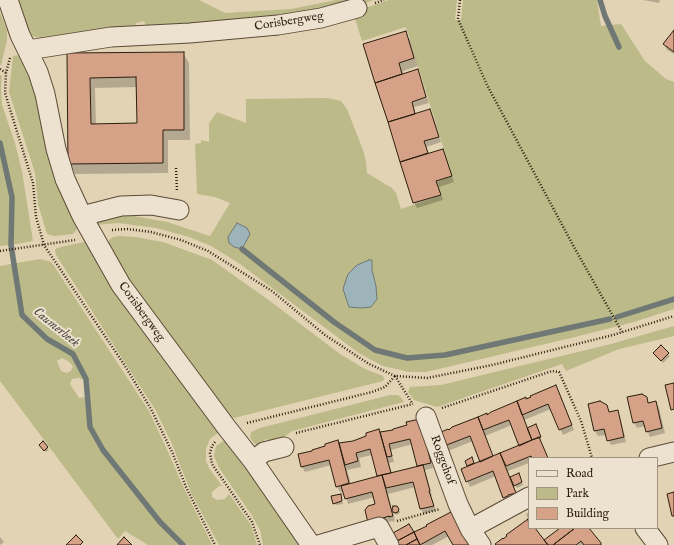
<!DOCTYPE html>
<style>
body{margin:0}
#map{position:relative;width:674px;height:545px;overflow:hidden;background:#e3d3b5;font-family:"IM FELL English",serif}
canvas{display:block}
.legend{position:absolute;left:528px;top:457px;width:130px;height:72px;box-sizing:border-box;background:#ede2cf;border:1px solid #a09481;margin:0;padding:5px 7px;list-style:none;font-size:12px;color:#2c1e0d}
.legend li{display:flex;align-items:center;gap:8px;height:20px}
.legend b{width:20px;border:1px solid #a09481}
</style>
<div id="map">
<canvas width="674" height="545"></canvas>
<ul class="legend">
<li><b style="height:5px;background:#ede2cf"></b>Road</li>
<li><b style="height:11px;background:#bbba88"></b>Park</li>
<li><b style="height:11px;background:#d5a288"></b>Building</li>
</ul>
</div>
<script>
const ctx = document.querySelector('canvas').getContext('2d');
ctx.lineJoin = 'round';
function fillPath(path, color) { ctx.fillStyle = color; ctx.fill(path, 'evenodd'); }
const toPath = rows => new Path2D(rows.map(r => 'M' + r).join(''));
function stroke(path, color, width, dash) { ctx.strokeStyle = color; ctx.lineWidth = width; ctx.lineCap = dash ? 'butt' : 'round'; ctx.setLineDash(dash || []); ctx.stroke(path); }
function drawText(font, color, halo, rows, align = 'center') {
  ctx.font = font + ' "IM FELL English",serif'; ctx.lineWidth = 4; ctx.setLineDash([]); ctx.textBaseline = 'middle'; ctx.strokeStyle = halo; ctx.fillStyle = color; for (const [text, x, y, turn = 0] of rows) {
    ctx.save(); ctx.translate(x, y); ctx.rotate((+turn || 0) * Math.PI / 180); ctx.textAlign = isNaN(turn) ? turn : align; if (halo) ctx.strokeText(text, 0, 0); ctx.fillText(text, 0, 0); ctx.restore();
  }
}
const green = toPath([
 [11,0,199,0,225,13,291,9,336,0,374,0,362,4,297,19,147,28,144,21,136,23,135,29,47,39,31,36,18,19],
 [389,0,457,0,455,20,461,20,463,0,597,0,601,26,621,24,645,61,666,79,674,82,674,309,634,322,575,337,426,372,409,372,383,366,360,354,240,264,211,246,189,237,156,228,118,223,97,225,95,219,119,216,134,216,167,222,210,236,230,203,215,197,197,194,195,144,201,143,201,140,209,142,209,123,217,112,246,123,246,99,328,98,341,101,347,109,363,150,366,161,367,173,392,188,396,193,401,209,442,195,437,182,452,176,406,27,362,41,353,12],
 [369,260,372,260,372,270,376,286,371,307,356,308,357,265],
 [0,12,7,31,7,40,1,65,0,65],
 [21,55,24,58,63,192,77,229,73,234,54,236,47,234,38,204,35,173,9,92,13,56],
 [0,75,2,76,1,88,2,105,15,143,22,171,33,241,17,244,0,246],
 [119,236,135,237,163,242,212,260,270,301,340,354,365,369,383,376,384,379,383,381,234,418,230,416,131,286,108,247,109,240,113,237],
 [88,241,114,290,131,316,218,431,218,433,210,439,206,449,206,461,209,468,222,486,219,486,212,492,212,497,217,500,225,499,229,494,251,525,257,545,219,545,191,493,172,444,156,411,56,255,55,250,57,248],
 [40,259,51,262,54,266,149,411,170,456,181,482,212,545,148,545,125,531,118,539,0,381,0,266],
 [62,358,68,361,73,366,71,371,67,373,61,371,57,361],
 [79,378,84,380,87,388,88,394,86,397,79,398,70,384,72,379],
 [674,326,674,336,619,349,566,371,562,364,437,407,414,400,408,392,410,387,441,385,611,344],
 [390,395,397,395,400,396,404,402,292,431,279,441,269,443,267,439,264,440,264,445,260,448,253,442,250,437,251,432,260,428],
 [225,440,244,464,302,545,263,545,260,530,251,514,219,468,214,456,216,446]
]);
const water = toPath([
 [237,223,247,228,250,234,242,249,234,247,229,243,228,237,237,223],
 [369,260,372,260,372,270,376,286,377,299,371,307,361,308,349,307,343,289,348,274,357,265,369,260]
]);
const shadow = toPath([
 [643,0,660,0,659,3],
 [405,32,410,40,418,66,403,71,404,75,417,71,420,76,429,103,414,107,416,115,430,110,433,116,441,142,426,147,428,154,442,150,445,155,454,182,439,187,443,200,417,208,414,203,364,45],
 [674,32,674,54,667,50,664,44],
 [183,53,189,63,190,140,168,140,168,173,75,174,69,164,68,54],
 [137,87,138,124,96,125,95,88],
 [661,347,670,356,663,363,656,355],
 [559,392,574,430,563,435,551,409,524,420,528,429,536,428,541,439,540,440,547,458,529,458,529,463,508,471,510,478,519,477,523,485,517,488,514,482,512,483,518,498,507,503,496,476,470,487,462,470,469,467,466,461,473,461,474,465,481,462,473,441,448,451,445,445,448,432,526,400],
 [512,425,521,446,493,457,485,436],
 [646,398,649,404,656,403,659,408,665,433,650,437,645,426,637,428,634,422],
 [590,405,606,405,610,413,617,412,620,417,626,442,611,445,606,435,598,436,595,431],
 [422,425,433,468,425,470,432,496,431,496,436,511,424,514,421,509,415,487,388,494,395,521,393,522,392,521,372,527,377,505,375,497,348,504,344,491,340,492,337,487,331,465,305,472,302,467,299,455,313,452,338,441,339,444,353,442,379,430,380,433],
 [413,444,418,466,392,474,389,463,394,462,391,450],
 [372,455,378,477,351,484,347,470,361,467,359,458],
 [42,447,47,447,49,450,46,452],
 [340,495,343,504,336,505,334,503],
 [398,509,400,512,399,514,396,515,393,511],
 [529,512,529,528,539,528,536,530,544,542,561,528,588,528,601,545,497,545,528,519,526,514],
 [450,513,468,545,454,545,449,536,432,545,422,545,419,540,417,541,420,545,401,545,413,533,428,527],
 [0,537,4,542,0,545]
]);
const stream = toPath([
 [600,0,605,16,619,47],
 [0,143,12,197,11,245,22,315,47,339,73,354,86,379,90,427,103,450,160,522,183,545],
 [242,249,334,322,375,350,407,358,445,355,610,319],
 [617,317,674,299]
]);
const building = toPath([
 [674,30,674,52,663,44,674,30],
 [406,31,414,58,399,63,402,74,375,83,363,44,406,31],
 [184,52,184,130,163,130,163,163,68,164,67,53,184,52],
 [136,77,137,123,91,124,90,78,136,77],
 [418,69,426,97,412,102,415,114,388,122,375,83,418,69],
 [430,109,439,137,424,141,428,153,400,162,388,122,430,109],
 [443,149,452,176,436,181,441,195,413,203,400,162,443,149],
 [661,345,669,353,661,361,653,353,661,345],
 [674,383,674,409,671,410,665,385,674,383],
 [556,385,572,425,559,430,548,404,522,415,517,401,526,397,526,399,531,397,530,396,556,385],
 [642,394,647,397,648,403,656,401,662,428,646,432,643,421,633,423,627,397,642,394],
 [517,401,532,440,519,446,509,420,483,430,478,417,487,413,487,415,491,412,517,401],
 [600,401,607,405,609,412,618,410,624,437,607,441,604,429,594,431,588,404,600,401],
 [478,417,493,456,480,462,470,436,444,446,439,433,448,429,449,430,452,427,478,417],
 [420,419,431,463,417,466,410,439,389,444,392,456,387,457,380,432,393,430,393,429,407,425,406,422,420,419],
 [536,424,541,437,532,440,527,428,536,424],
 [379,429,391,473,377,476,370,449,356,453,358,461,345,465,339,443,353,441,366,436,366,433,379,429],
 [539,437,548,458,532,458,531,456,506,466,500,453,539,437],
 [338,440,349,483,336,487,329,460,301,467,298,454,312,451,312,450,325,446,325,444,338,440],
 [43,441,48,447,44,451,39,445,43,441],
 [500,453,516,493,508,495,508,496,503,498,493,471,466,482,461,469,500,453],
 [472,457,474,463,467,466,465,461,472,457],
 [423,465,430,491,429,491,434,506,420,509,413,482,386,488,382,475,423,465],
 [519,473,522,482,514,486,510,477,519,473],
 [382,475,393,516,389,517,389,516,368,523,365,510,368,506,375,504,372,492,345,499,341,486,382,475],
 [674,492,674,516,672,516,667,494,674,492],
 [341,494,342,501,333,504,331,496,341,494],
 [393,506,397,506,399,509,398,512,394,513,392,510,393,506],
 [451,512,469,545,453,545,445,531,420,545,414,532,427,526,426,525,451,512],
 [528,519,529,528,535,528,548,545,496,545,495,544,503,538,503,539,507,536,506,535,528,519],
 [409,524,414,532,397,541,393,533,409,524],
 [560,528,575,528,553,545,548,545,544,540,560,528],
 [575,528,589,528,601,543,601,545,584,545,581,541,576,545,553,545,575,528],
 [414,532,417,539,406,545,399,545,397,541,414,532],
 [76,535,83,542,80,545,66,545,76,535],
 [124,537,132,545,117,545,124,537],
 [417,539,420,545,406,545,417,539]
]);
const path = toPath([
 [460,0,458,19,487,85,574,247,622,332],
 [375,3,384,0],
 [10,58,6,73,5,93,33,183,36,217,44,245,125,366,151,409,173,454,186,487,215,545],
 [0,69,6,73],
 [176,168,177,191],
 [112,230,127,229,151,232,181,240,208,251,272,291,325,335,369,364,395,376,427,378,492,365,613,335,674,316],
 [0,251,75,240],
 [395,376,412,403],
 [442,408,552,371,559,372,581,421,592,458],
 [247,423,372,392,385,387,395,376],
 [296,433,413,404],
 [215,442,212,446,210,453,212,464,252,522,260,545],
 [397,521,440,509]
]);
const minor = toPath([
 [8,0,20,35,38,72,45,94,56,149,65,179,82,216,121,285,227,428,253,461,311,545],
 [28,50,111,37,190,33,278,25,321,18,357,8],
 [82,216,121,206,151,205,179,210],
 [426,417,458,504,470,529,481,545],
 [649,458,674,452],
 [253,461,264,452,284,447],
 [645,528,658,545],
 [470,529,529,497],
 [318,545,379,527,389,545]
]);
const streetNames = [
 ["Corisbergweg",289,22,-9],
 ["Corisbergweg",141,312,54],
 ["Roggehof",442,460,70]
];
const waterNames = [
 ["Caumerbeek",56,328,39]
];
fillPath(green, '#bbba88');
fillPath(water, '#9cb4ba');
stroke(water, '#6f7875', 1);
fillPath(shadow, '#0003');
stroke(stream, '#6f7875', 5.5);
fillPath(building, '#d5a288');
stroke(building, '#2c1e0d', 1);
stroke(minor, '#5a4b37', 21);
stroke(path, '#2c1e0d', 2.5, [1, 2]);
stroke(minor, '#ede2cf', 19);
drawText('12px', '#2c1e0d', '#ede2cf', streetNames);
drawText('italic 13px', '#4e4b41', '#ede2cf', waterNames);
</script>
